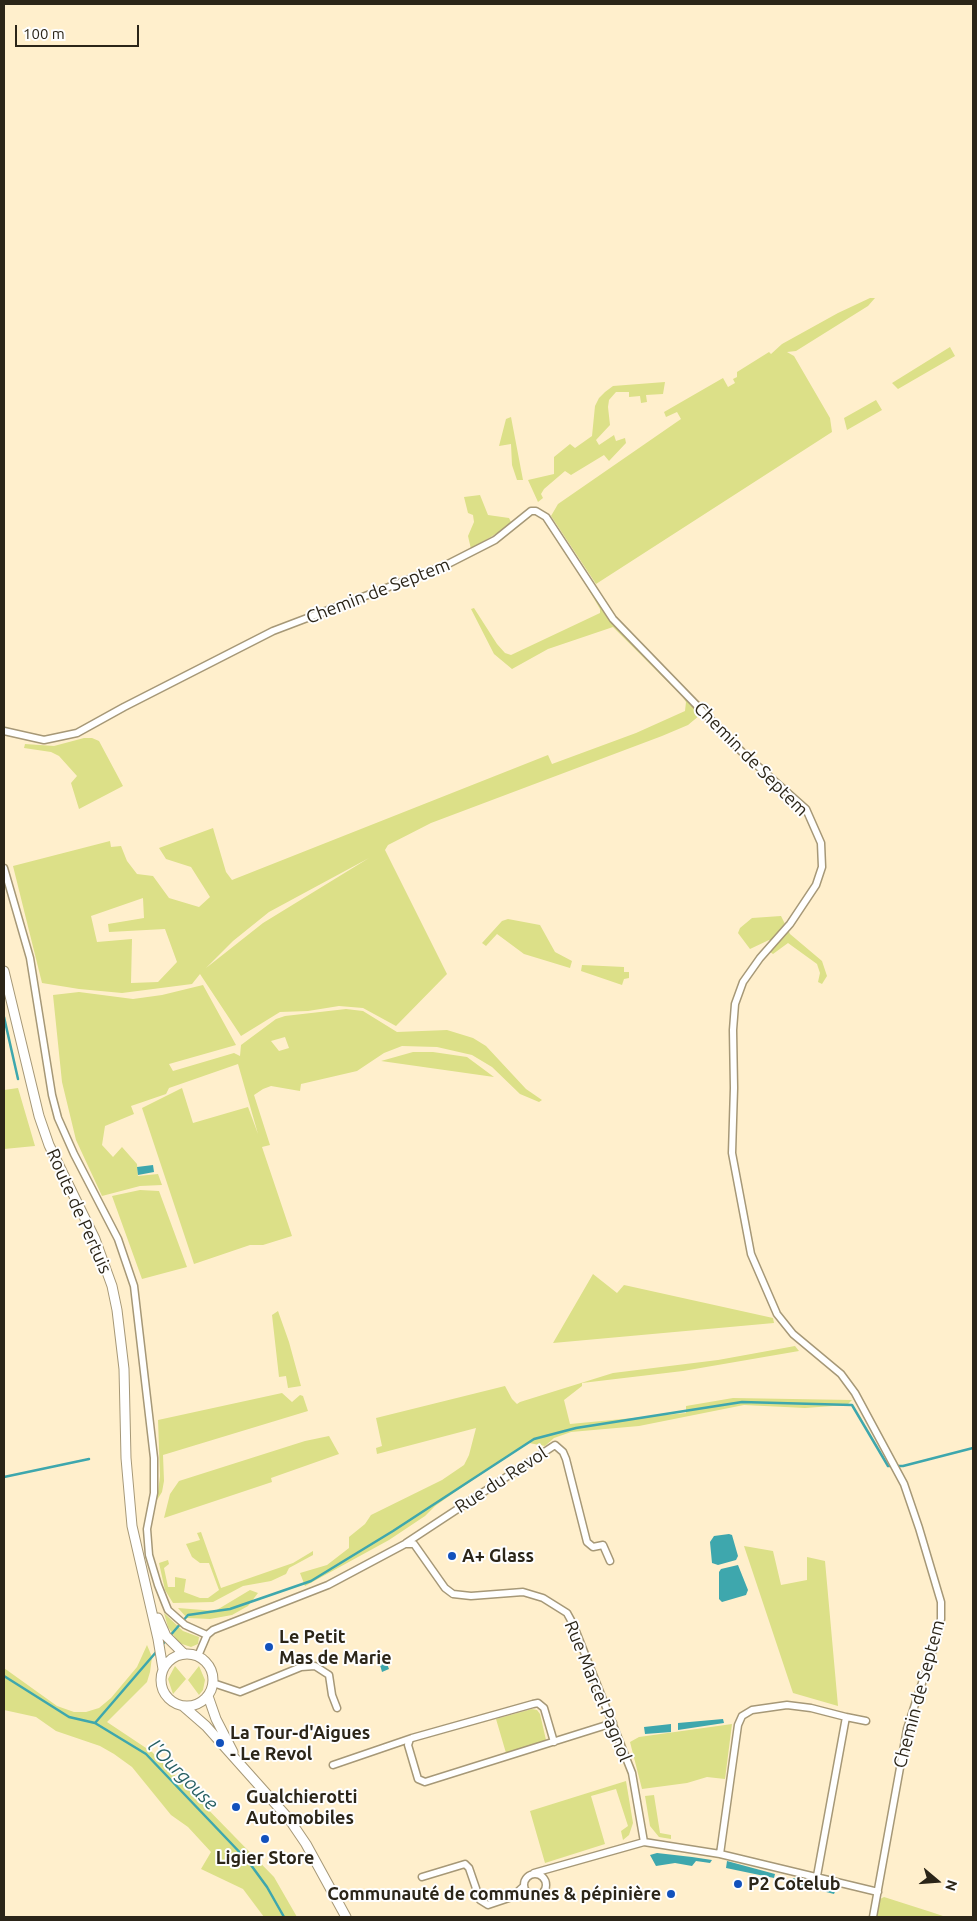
<!DOCTYPE html>
<meta charset="utf-8">
<style>
body{margin:0}
#map{position:relative;width:977px;height:1921px;overflow:hidden;background:#ffefcc;font-family:Ubuntu,sans-serif}
canvas{display:block}
.frame{position:absolute;inset:0;border:5px solid #2b2518;pointer-events:none}
.north{position:absolute;left:912px;top:1856px;width:50px;height:50px;-webkit-text-stroke:4px #fefefe;paint-order:stroke;rotate:108deg;font-size:14px;font-weight:700;line-height:20px;text-align:center;color:#2b2518}
.north::after{content:'';display:block;margin:auto;width:18px;height:22px;background:#2b2518;clip-path:polygon(50% 0,100% 100%,50% 72%,0 100%)}
.scale{position:absolute;left:15px;top:25px;width:124px;height:22px;box-sizing:border-box;border:2px solid #2b2518;border-top:0;padding-left:6px;font-size:15px;line-height:18px;white-space:nowrap;color:#2b2518;-webkit-text-stroke:4px #fefefe;paint-order:stroke}
</style>
<div id="map">
<canvas width="977" height="1921"></canvas>
<div class="frame"></div>
<div class="north">N</div>
<div class="scale">100 m</div>
</div>
<script>
const ctx = document.querySelector('canvas').getContext('2d');
ctx.lineJoin = 'round';
function fillPath(path, color) { ctx.fillStyle = color; ctx.fill(path, 'evenodd'); }
const toPath = rows => new Path2D(rows.map(r => 'M' + r).join(''));
function stroke(path, color, width, dash) { ctx.strokeStyle = color; ctx.lineWidth = width; ctx.lineCap = dash ? 'butt' : 'round'; ctx.setLineDash(dash || []); ctx.stroke(path); }
function drawText(font, color, halo, rows, align = 'center') {
  ctx.font = font + ' Ubuntu,sans-serif'; ctx.lineWidth = 4; ctx.setLineDash([]); ctx.textBaseline = 'middle'; ctx.strokeStyle = halo; ctx.fillStyle = color; for (const [text, x, y, turn = 0] of rows) {
    ctx.save(); ctx.translate(x, y); ctx.rotate((+turn || 0) * Math.PI / 180); ctx.textAlign = isNaN(turn) ? turn : align; if (halo) ctx.strokeText(text, 0, 0); ctx.fillText(text, 0, 0); ctx.restore();
  }
}
const green = toPath([
 [870,298,875,298,868,306,796,351,787,352,794,356,830,418,832,432,596,584,551,516,558,504,681,419,677,412,666,417,664,412,723,378,728,387,735,383,733,379,737,377,737,372,769,352,771,354,782,344,838,313],
 [950,347,955,356,898,389,892,383],
 [665,382,663,394,646,395,647,402,641,403,640,396,629,397,629,392,616,392,609,400,608,407,610,425,596,440,599,445,614,435,616,441,625,438,626,443,609,461,604,455,571,475,565,471,544,489,541,494,543,498,538,502,528,480,554,474,554,457,570,444,575,448,592,436,595,406,599,398,605,392,613,386],
 [876,400,882,410,847,430,844,418],
 [511,417,523,480,517,480,512,465,511,444,499,446,506,419],
 [480,495,488,515,509,518,512,524,471,549,468,536,474,522,473,515,468,513,464,497],
 [542,518,597,596,700,715,688,725,662,736,431,823,388,845,385,850,447,974,396,1026,363,1008,339,1006,308,1011,280,1012,241,1036,200,974,192,984,122,993,79,989,42,983,13,866,110,841,111,847,121,846,127,861,137,874,153,876,169,898,199,907,210,897,191,867,166,859,159,848,213,828,226,872,232,880,548,755,552,764,636,733,685,711,686,702,682,696,613,627,548,649,512,669,494,654,471,609,474,608,497,644,505,653,511,655,600,613,600,609,586,585],
 [369,858,263,923,206,968,233,941,269,912],
 [143,898,144,918,108,924,109,932,165,929,177,962,158,982,131,983,132,939,97,942,91,916],
 [84,738,92,738,99,741,123,786,79,809,71,783,77,776,59,756,51,752,24,748,25,744,54,746],
 [781,916,790,934,822,961,827,976,822,984,818,982,820,973,817,964,788,943,773,954,770,952,775,943,769,940,750,949,738,933,740,928,752,918],
 [508,919,540,925,555,952,572,961,570,968,524,954,497,934,486,946,482,943,502,921],
 [582,965,624,967,624,972,629,972,629,978,624,979,622,985,581,971],
 [203,985,236,1045,169,1064,173,1071,234,1053,240,1056,241,1045,276,1019,285,1016,346,1009,363,1011,397,1032,447,1030,473,1038,486,1046,526,1089,542,1100,539,1102,520,1094,492,1067,472,1055,437,1047,402,1046,384,1053,357,1071,301,1084,300,1091,271,1086,263,1089,254,1095,270,1145,262,1147,292,1236,263,1245,250,1245,194,1264,142,1108,182,1088,193,1123,248,1107,258,1134,238,1064,169,1088,166,1094,131,1106,134,1114,105,1126,102,1145,113,1157,122,1147,137,1164,138,1176,158,1174,162,1185,140,1186,102,1196,76,1140,62,1082,53,995,79,992,133,999,162,995],
 [285,1037,289,1048,279,1051,271,1041],
 [413,1052,433,1052,467,1057,494,1077,381,1061],
 [18,1088,35,1146,4,1149,4,1090],
 [140,1190,159,1191,187,1267,142,1279,112,1196],
 [593,1274,617,1293,624,1285,773,1318,774,1323,553,1343],
 [278,1311,289,1342,301,1386,288,1388,286,1376,279,1377,272,1315],
 [795,1346,799,1351,683,1371,582,1383,582,1386,564,1400,570,1424,686,1413,686,1406,733,1398,852,1400,847,1405,805,1408,744,1405,639,1426,571,1432,554,1438,545,1446,529,1443,478,1476,435,1506,425,1516,389,1540,305,1586,300,1573,327,1565,349,1548,349,1537,365,1524,371,1515,442,1480,464,1465,469,1455,476,1428,377,1454,376,1448,382,1446,376,1418,505,1386,512,1399,517,1404,520,1402,613,1373,718,1360],
 [282,1393,292,1402,300,1395,303,1396,308,1411,163,1455,164,1481,162,1492,157,1500,160,1476,158,1420],
 [329,1436,339,1454,271,1478,272,1482,164,1518,170,1494,179,1481,305,1441],
 [201,1532,221,1588,293,1563,313,1551,313,1555,289,1568,286,1574,271,1581,243,1586,213,1602,173,1603,165,1590,159,1563,168,1560,169,1564,164,1568,168,1587,175,1587,175,1577,186,1579,184,1592,200,1598,208,1598,219,1590,209,1563,200,1563,192,1557,186,1544,200,1540,197,1533],
 [744,1546,773,1551,781,1585,807,1580,807,1557,825,1561,838,1706,793,1693],
 [250,1590,258,1593,248,1606,232,1615,210,1619,187,1618,178,1608,215,1611],
 [164,1613,183,1631,199,1637,198,1644,191,1647,179,1643,168,1627],
 [147,1645,152,1657,150,1672,147,1682,107,1722,152,1752,274,1877,297,1917,264,1917,243,1889,201,1869,211,1852,188,1827,171,1815,132,1767,114,1754,100,1746,56,1731,36,1717,4,1710,4,1668,57,1706,74,1712,86,1712,99,1708,111,1698,137,1667],
 [175,1666,186,1679,173,1694,168,1679],
 [199,1666,205,1680,203,1690,199,1695,188,1680],
 [532,1709,537,1710,540,1714,546,1740,506,1753,496,1719],
 [732,1724,725,1779,707,1777,687,1783,642,1789,630,1742,639,1737],
 [626,1781,633,1823,629,1835,623,1840,621,1831,628,1826,616,1789,591,1796,605,1844,545,1863,530,1811],
 [654,1795,660,1833,671,1835,671,1839,659,1837,650,1826,645,1796],
 [884,1897,931,1912,946,1917,876,1917,880,1899]
]);
const water = toPath([
 [153,1165,154,1172,138,1175,137,1167],
 [729,1534,732,1535,738,1556,736,1560,718,1565,712,1563,710,1542,714,1536],
 [738,1565,748,1590,746,1595,722,1602,719,1599,719,1572,721,1569],
 [384,1656,389,1669,382,1672,378,1658],
 [723,1719,724,1723,678,1730,678,1723],
 [671,1724,671,1732,645,1734,644,1727],
 [657,1853,692,1857,712,1860,710,1863,696,1861,692,1866,675,1863,656,1866,650,1855],
 [727,1861,775,1874,774,1878,726,1868],
 [793,1878,836,1889,834,1894,791,1883]
]);
const stream = toPath([
 [4,1017,18,1079],
 [4,1477,89,1459],
 [162,1645,188,1615,230,1609,311,1581,393,1531,534,1439,576,1428,742,1402,852,1405,888,1466,903,1466,973,1448],
 [4,1676,69,1717,95,1723,146,1754,248,1861,267,1887,284,1917],
 [95,1723,157,1651]
]);
const street = toPath([
 [4,731,44,740,77,733,124,707,273,631,444,566,495,540,531,511,536,511,546,517,613,619,742,752,806,809,821,843,822,867,816,885,790,924,760,958,743,982,735,1004,733,1030,734,1088,732,1153,751,1254,777,1314,793,1334,841,1374,855,1393,904,1484,919,1528,941,1602,941,1619,936,1640,907,1729,873,1917],
 [4,868,30,958,52,1095,58,1118,74,1154,118,1239,134,1286,154,1458,154,1493,147,1529,149,1555,158,1585,168,1610,185,1625,207,1635],
 [406,1543,555,1445,563,1452,566,1459,587,1542,593,1547,603,1545,610,1561],
 [198,1656,207,1635,213,1630,328,1585,405,1544,414,1544,445,1588,453,1594,471,1596,523,1592,543,1598,567,1613,573,1624,632,1773,644,1842],
 [213,1683,240,1692,301,1667,315,1666,329,1675,332,1695,337,1708],
 [846,1717,866,1721],
 [410,1739,408,1745,418,1779,425,1782,613,1723],
 [333,1765,412,1738,533,1704,538,1703,544,1708,554,1742],
 [720,1854,738,1725,742,1716,752,1710,787,1705,811,1708,846,1717,817,1876],
 [534,1873,644,1842,720,1854,878,1892],
 '524 1885a11 11 0 1 1 22 0a11 11 0 1 1-22 0Z',
 [422,1877,465,1864,469,1868,480,1900,488,1905,512,1897,524,1886]
]);
const secondary = toPath([
 [4,971,39,1116,49,1145,95,1239,112,1286,117,1310,124,1369,126,1458,132,1526,158,1639,163,1669],
 [158,1618,166,1636,184,1654],
 '161 1680a26 26 0 1 1 52 0a26 26 0 1 1-52 0Z',
 [208,1696,216,1719,233,1752],
 [183,1706,206,1726,289,1819,306,1844,346,1917]
]);
const markers = [
 [452,1556,5,"#1251bc"],
 [269,1647,5,"#1251bc"],
 [220,1743,5,"#1251bc"],
 [236,1807,5,"#1251bc"],
 [265,1839,5,"#1251bc"],
 [738,1884,5,"#1251bc"],
 [671,1894,5,"#1251bc"]
];
const streetNames = [
 ["Chemin de Septem",378,591,-21],
 ["Chemin de Septem",751,759,45],
 ["Route de Pertuis",79,1211,66],
 ["Rue du Revol",501,1480,-33],
 ["Rue Marcel Pagnol",598,1691,68],
 ["Chemin de Septem",919,1694,-75]
];
const poiNames = [
 ["A+ Glass",462,1556],
 ["Le Petit",279,1637],
 ["Mas de Marie",279,1658],
 ["La Tour-d'Aigues",230,1733],
 ["- Le Revol",230,1754],
 ["Gualchierotti",246,1797],
 ["Automobiles",246,1818],
 ["Ligier Store",265,1858,"center"],
 ["P2 Cotelub",748,1884],
 ["Communauté de communes & pépinière",661,1894,"right"]
];
const waterNames = [
 ["l'Ourgouse",183,1775,45]
];
fillPath(green, '#dce088');
fillPath(water, '#3ea7ad');
stroke(stream, '#3ea7ad', 2.5);
stroke(street, '#a69877', 9);
stroke(secondary, '#a69877', 11);
stroke(street, '#fff', 6);
stroke(secondary, '#fff', 9);
for (const [x, y, r, color] of markers) { const dot = new Path2D(); dot.arc(x, y, r, 0, 2 * Math.PI); ctx.fillStyle = color; ctx.fill(dot); stroke(dot, '#fefefe', 2); }
drawText('18px', '#2b2518', '#fefefe', streetNames);
drawText('bold 18px', '#2b2518', '#fefefe', poiNames, 'left');
drawText('italic 19px', '#276063', '#fefefe', waterNames);
</script>
